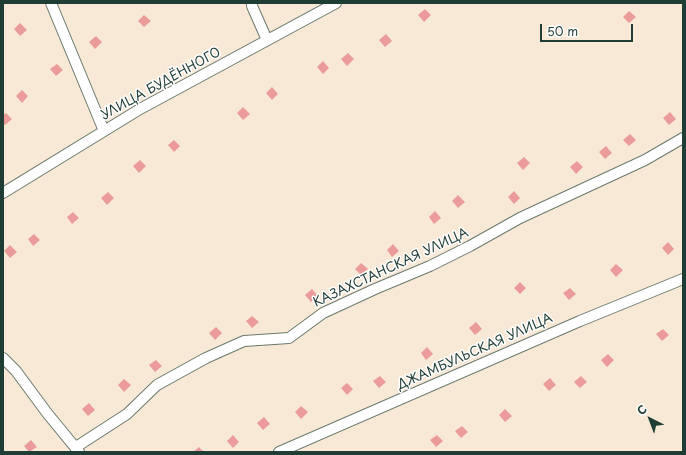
<!DOCTYPE html>
<meta charset="utf-8">
<style>
body{margin:0}
#map{position:relative;width:686px;height:455px;overflow:hidden;background:#f8e9d6;font-family:"Playpen Sans",sans-serif}
canvas{display:block}
.frame{position:absolute;inset:0;border:4px solid #1f3d34;pointer-events:none}
.north{position:absolute;left:630px;top:399px;width:40px;height:40px;-webkit-text-stroke:3px #fff;paint-order:stroke;rotate:318deg;font-size:11px;font-weight:700;line-height:16px;text-align:center;color:#1f3d34}
.north::after{content:'';display:block;margin:auto;width:14px;height:18px;background:#1f3d34;clip-path:polygon(50% 0,100% 100%,50% 72%,0 100%)}
.scale{position:absolute;left:540px;top:24px;width:93px;height:18px;box-sizing:border-box;border:2px solid #1f3d34;border-top:0;padding-left:5px;font-size:12px;line-height:14px;white-space:nowrap;color:#1f3d34;-webkit-text-stroke:3px #fff;paint-order:stroke}
</style>
<div id="map">
<canvas width="686" height="455"></canvas>
<div class="frame"></div>
<div class="north">С</div>
<div class="scale">50 m</div>
</div>
<script>
const ctx = document.querySelector('canvas').getContext('2d');
ctx.lineJoin = 'round';
function fillPath(path, color) { ctx.fillStyle = color; ctx.fill(path, 'evenodd'); }
const toPath = rows => new Path2D(rows.map(r => 'M' + r).join(''));
function stroke(path, color, width, dash) { ctx.strokeStyle = color; ctx.lineWidth = width; ctx.lineCap = dash ? 'butt' : 'round'; ctx.setLineDash(dash || []); ctx.stroke(path); }
function drawText(font, color, halo, rows, align = 'center') {
  ctx.font = font + ' "Playpen Sans",sans-serif'; ctx.lineWidth = 3; ctx.setLineDash([]); ctx.textBaseline = 'middle'; ctx.strokeStyle = halo; ctx.fillStyle = color; for (const [text, x, y, turn = 0] of rows) {
    ctx.save(); ctx.translate(x, y); ctx.rotate((+turn || 0) * Math.PI / 180); ctx.textAlign = isNaN(turn) ? turn : align; if (halo) ctx.strokeText(text, 0, 0); ctx.fillText(text, 0, 0); ctx.restore();
  }
}
const building = toPath([
 [425,9,431,15,424,22,418,15],
 [629,11,636,17,629,23,623,17],
 [144,15,151,21,144,27,138,21],
 [20,23,27,30,20,36,14,29],
 [386,34,392,41,385,47,379,40],
 [96,36,102,42,95,49,89,42],
 [348,53,354,59,347,66,341,59],
 [323,61,329,68,323,74,317,67],
 [57,64,63,70,56,76,50,69],
 [272,87,278,94,272,100,266,93],
 [22,90,28,96,22,103,16,96],
 [243,107,250,114,243,120,237,113],
 [670,112,676,119,669,125,663,118],
 [6,113,12,119,5,125,3,123,3,115],
 [630,134,636,140,629,146,623,140],
 [174,140,180,146,174,152,168,145],
 [606,146,612,153,605,159,599,152],
 [524,157,530,163,523,170,517,163],
 [140,160,146,166,139,173,133,166],
 [577,161,583,167,576,174,570,167],
 [514,191,520,198,514,204,508,197],
 [108,192,114,198,107,205,101,198],
 [458,195,465,202,458,208,452,201],
 [435,211,441,218,434,224,429,217],
 [73,212,79,218,72,224,67,217],
 [34,234,40,240,33,246,28,239],
 [668,242,674,249,668,255,662,248],
 [393,244,399,251,392,257,387,250],
 [10,245,17,252,10,258,4,251],
 [361,263,368,269,361,275,355,269],
 [616,264,623,270,616,277,610,270],
 [520,282,526,288,520,294,514,288],
 [570,288,576,294,569,300,563,293],
 [312,289,318,296,311,302,305,295],
 [252,316,259,322,252,328,246,321],
 [476,322,482,329,475,335,469,328],
 [216,327,222,333,215,340,209,333],
 [663,329,669,335,662,341,656,334],
 [427,347,433,354,426,360,421,353],
 [608,354,614,360,607,367,601,360],
 [156,360,162,366,155,372,149,365],
 [380,376,386,382,379,388,373,381],
 [581,376,587,382,580,388,574,382],
 [550,378,556,385,549,391,543,384],
 [124,379,131,385,124,392,118,385],
 [347,383,353,389,347,395,341,388],
 [89,403,95,410,88,416,82,409],
 [301,406,308,412,301,419,295,412],
 [505,409,512,416,505,422,499,415],
 [264,417,270,424,263,430,257,423],
 [462,426,468,432,461,438,455,431],
 [233,435,239,442,233,448,227,441],
 [437,435,443,441,436,447,430,440],
 [31,440,37,447,29,452,24,446],
 [199,447,204,452,193,452]
]);
const minor = toPath([
 [51,3,104,131],
 [252,3,252,6,267,40],
 [3,193,140,109,336,3],
 [3,358,16,371,47,413,79,452],
 [76,447,127,414,157,385,206,358,244,341,289,338,323,313,375,289,430,266,470,246,520,218,645,160,683,138],
 [279,452,580,321,683,279]
]);
const streetNames = [
 ["УЛИЦА БУДЁННОГО",161,84,-29],
 ["КАЗАХСТАНСКАЯ УЛИЦА",391,268,-25],
 ["ДЖАМБУЛЬСКАЯ УЛИЦА",475,352,-24]
];
fillPath(building, '#eb9c9a');
stroke(minor, '#6b796d', 12);
stroke(minor, '#fff', 10);
drawText('13px', '#1f3d34', '#fff', streetNames);
</script>
